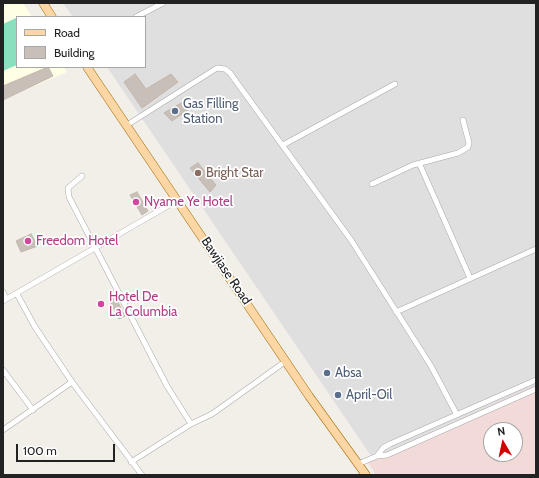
<!DOCTYPE html>
<style>
body{margin:0}
#map{position:relative;width:539px;height:478px;overflow:hidden;background:#f2efe9;font-family:Cabin,sans-serif}
canvas{display:block}
.frame{position:absolute;inset:0;border:4px solid #222;pointer-events:none}
.legend{position:absolute;left:16px;top:16px;width:130px;height:52px;box-sizing:border-box;background:#fff;border:1px solid #a7a7a7;margin:0;padding:5px 7px;list-style:none;font-size:12px;color:#222}
.legend li{display:flex;align-items:center;gap:8px;height:20px}
.legend b{width:20px;border:1px solid #a7a7a7}
.north{position:absolute;left:483px;top:422px;width:40px;height:40px;box-sizing:border-box;background:#fff;border:1px solid #a7a7a7;border-radius:50%;rotate:351deg;font-size:11px;font-weight:700;line-height:16px;text-align:center;color:#222}
.north::after{content:'';display:block;margin:auto;width:14px;height:18px;background:#d40000;clip-path:polygon(50% 0,100% 100%,50% 72%,0 100%)}
.scale{position:absolute;left:16px;top:444px;width:99px;height:18px;box-sizing:border-box;border:2px solid #222;border-top:0;padding-left:5px;font-size:12px;line-height:14px;white-space:nowrap;color:#222;-webkit-text-stroke:3px #fff;paint-order:stroke}
</style>
<div id="map">
<canvas width="539" height="478"></canvas>
<div class="frame"></div>
<ul class="legend">
<li><b style="height:5px;background:#fcd6a4"></b>Road</li>
<li><b style="height:11px;background:#c7bfb8"></b>Building</li>
</ul>
<div class="north">N</div>
<div class="scale">100 m</div>
</div>
<script>
const ctx = document.querySelector('canvas').getContext('2d');
ctx.lineJoin = 'round';
function fillPath(path, color) { ctx.fillStyle = color; ctx.fill(path, 'evenodd'); }
const toPath = rows => new Path2D(rows.map(r => 'M' + r).join(''));
function stroke(path, color, width, dash) { ctx.strokeStyle = color; ctx.lineWidth = width; ctx.lineCap = dash ? 'butt' : 'round'; ctx.setLineDash(dash || []); ctx.stroke(path); }
function drawText(font, color, halo, rows, align = 'center') {
  ctx.font = font + ' Cabin,sans-serif'; ctx.lineWidth = 3.5; ctx.setLineDash([]); ctx.textBaseline = 'middle'; ctx.strokeStyle = halo; ctx.fillStyle = color; for (const [text, x, y, turn = 0] of rows) {
    ctx.save(); ctx.translate(x, y); ctx.rotate((+turn || 0) * Math.PI / 180); ctx.textAlign = isNaN(turn) ? turn : align; if (halo) ctx.strokeText(text, 0, 0); ctx.fillText(text, 0, 0); ctx.restore();
  }
}
const residential = toPath([
 [63,3,536,3,536,475,384,475,107,67,145,67,145,17,73,17],
 [491,430,515,430,515,454,491,454]
]);
const commercial = toPath([
 [536,385,536,475,376,475,367,461],
 [491,430,515,430,515,454,491,454]
]);
const education = toPath([
 [3,3,23,3,32,17,17,17,17,67,64,67,67,72,3,99]
]);
const pitch = toPath([
 [16,18,17,65,3,71,3,24]
]);
const building = toPath([
 [48,67,53,76,3,100,3,86,48,67],
 [135,74,146,89,171,74,178,82,142,108,124,82,135,74],
 [183,102,188,110,172,121,164,113,183,102],
 [198,163,216,185,210,192,190,168,198,163],
 [137,192,148,211,142,215,130,195,137,192],
 [31,234,38,246,21,252,16,241,31,234],
 [115,296,125,316,119,319,109,299,115,296]
]);
const street = toPath([
 [136,17,163,3],
 [127,125,217,68,225,69,230,73,351,240,431,366,457,415],
 [283,145,395,84],
 [420,165,470,278],
 [82,176,68,188,69,197,167,386,191,424],
 [372,184,413,165,458,153,468,147,469,143,463,120],
 [3,292,6,299],
 [17,294,35,327,72,382,142,475],
 [3,301,178,200],
 [396,312,536,249],
 [3,370,33,410],
 [3,430,72,382],
 [377,456,383,448,390,444,536,380],
 [131,462,191,424,212,414,286,361],
 [358,464,377,456,387,455,536,389]
]);
const primary = toPath([
 [43,3,52,17],
 [87,67,309,396,366,475]
]);
const markers = [
 [175,111,4,"#5c6f8a"],
 [198,173,4,"#8d6e63"],
 [136,202,4,"#d1479c"],
 [28,241,4,"#d1479c"],
 [101,304,4,"#d1479c"],
 [327,373,4,"#5c6f8a"],
 [338,395,4,"#5c6f8a"]
];
const serviceNames = [
 ["Gas Filling",183,104],
 ["Station",183,119],
 ["Absa",335,373],
 ["April-Oil",346,395]
];
const educationNames = [
 ["Bright Star",206,173]
];
const hotelNames = [
 ["Nyame Ye Hotel",144,202],
 ["Freedom Hotel",36,241],
 ["Hotel De",109,297],
 ["La Columbia",109,312]
];
const streetNames = [
 ["Bawjiase Road",226,271,56]
];
fillPath(residential, '#e0dfdf');
fillPath(commercial, '#f2dad9');
fillPath(education, '#ffffe5');
fillPath(pitch, '#88e0be');
fillPath(building, '#c7bfb8');
stroke(building, '#c4b6ab', 1);
stroke(street, '#a9a9a9', 6);
stroke(primary, '#a06b00', 9);
stroke(street, '#fff', 5);
stroke(primary, '#fcd6a4', 8);
for (const [x, y, r, color] of markers) { const dot = new Path2D(); dot.arc(x, y, r, 0, 2 * Math.PI); ctx.fillStyle = color; ctx.fill(dot); stroke(dot, '#fff', 1.5); }
drawText('13px', '#4e5e75', '#fff', serviceNames, 'left');
drawText('13px', '#785e54', '#fff', educationNames, 'left');
drawText('13px', '#b23c85', '#fff', hotelNames, 'left');
drawText('13px', '#222', '#fff', streetNames);
</script>
